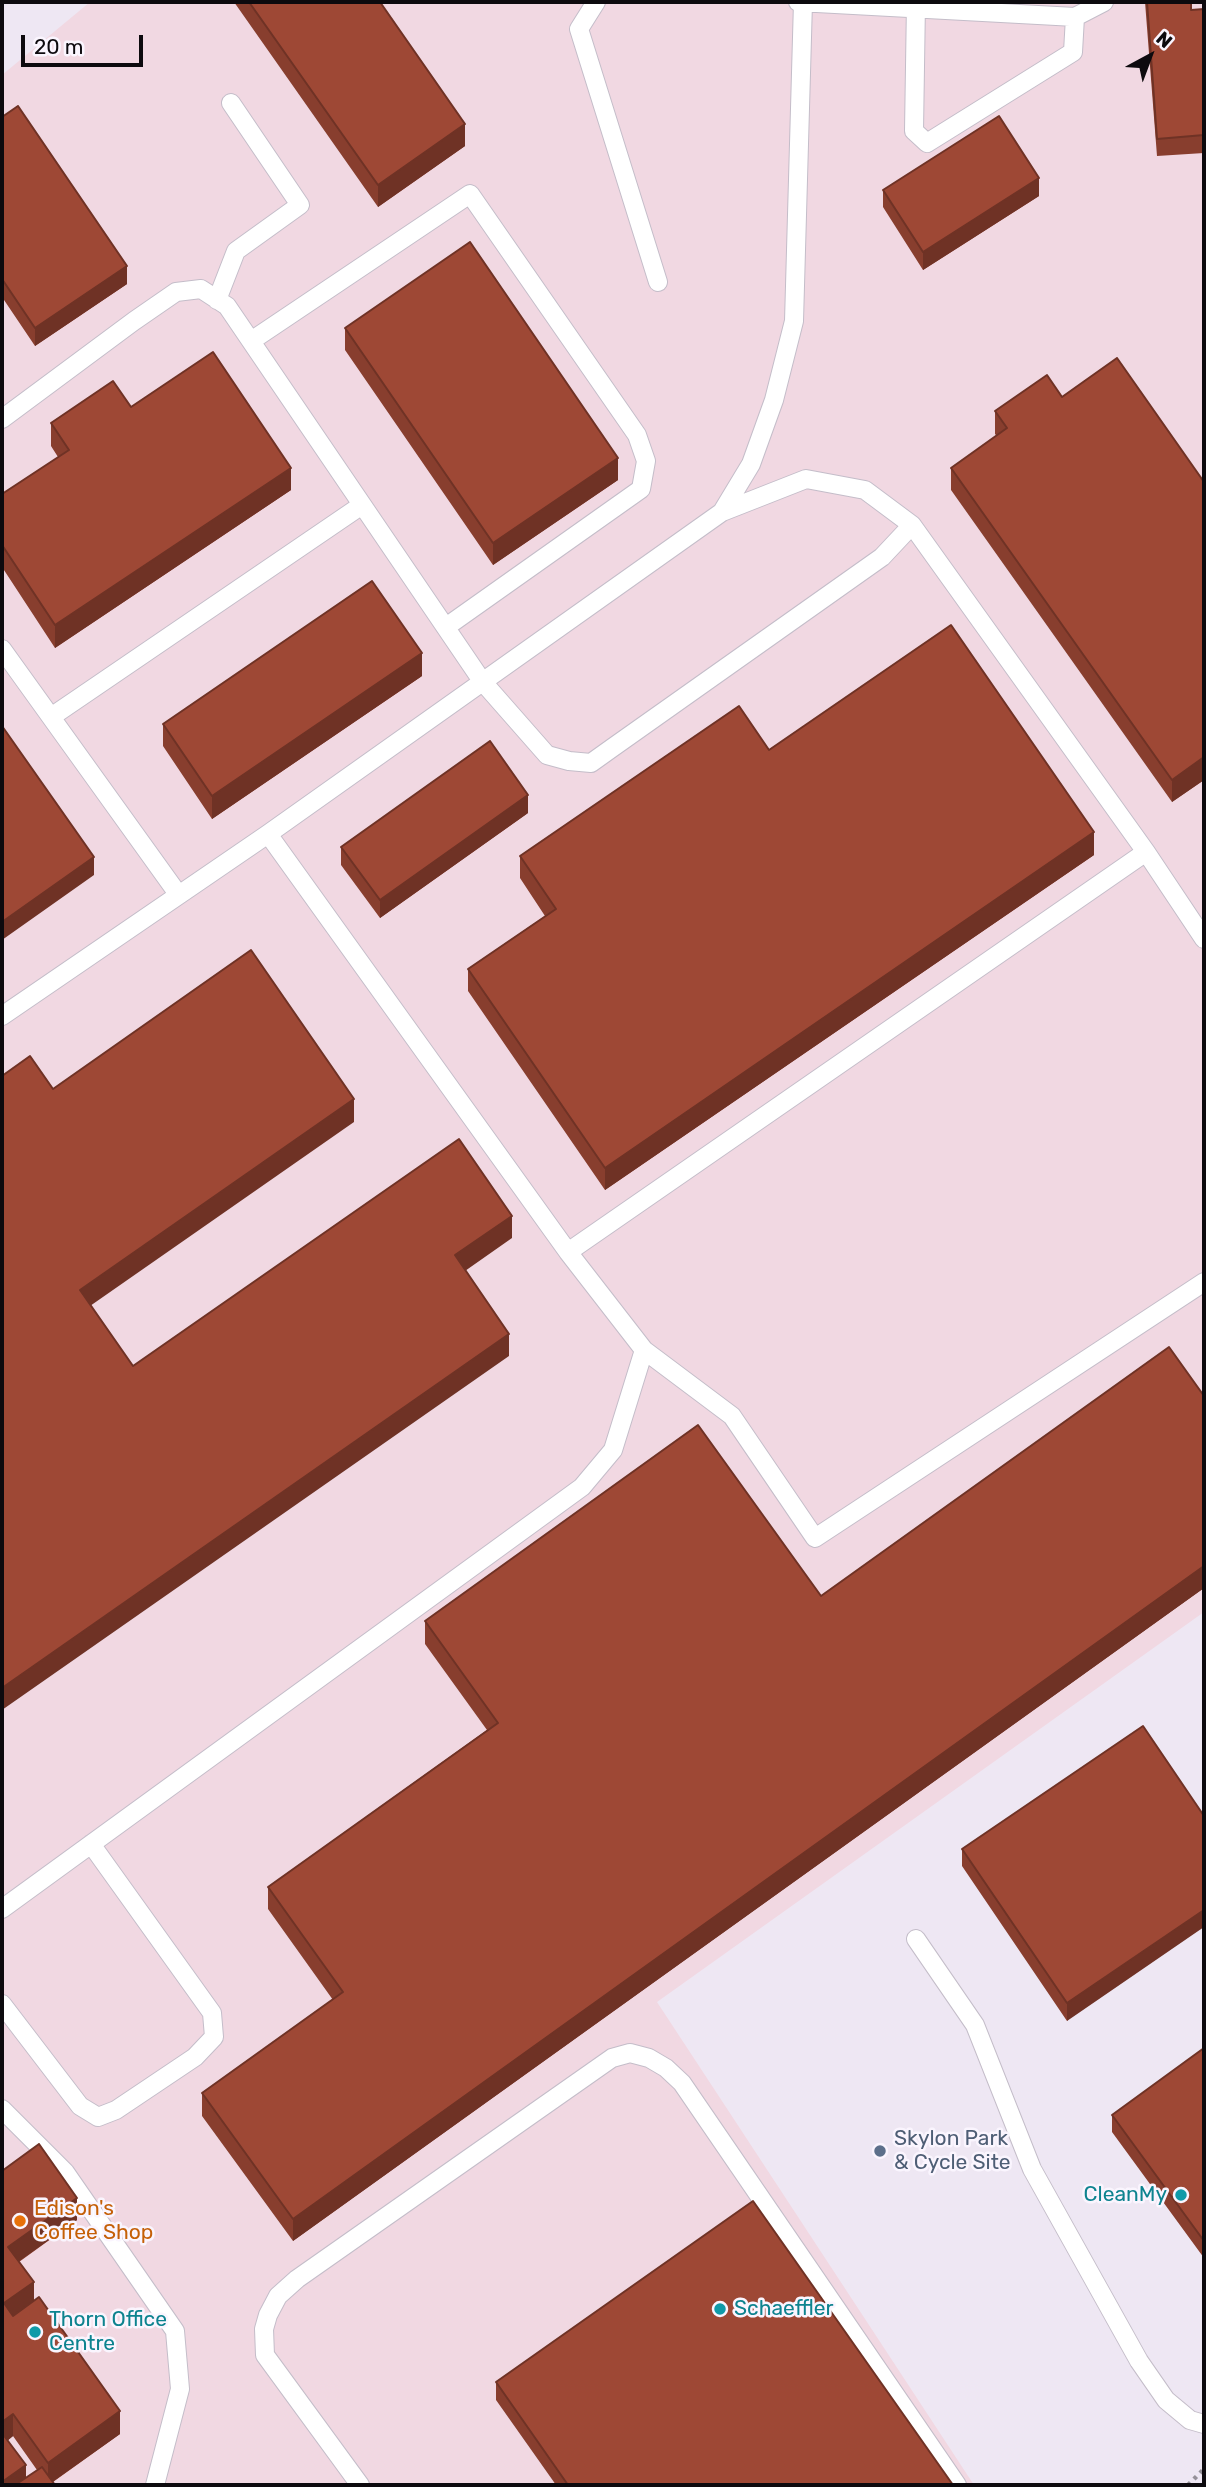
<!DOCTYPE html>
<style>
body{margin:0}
#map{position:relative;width:1206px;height:2487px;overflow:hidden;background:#eee7f3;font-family:Rubik,sans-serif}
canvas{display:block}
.frame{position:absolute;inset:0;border:4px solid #0d0a0e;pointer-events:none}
.north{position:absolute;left:1115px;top:21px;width:70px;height:70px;-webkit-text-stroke:5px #faf5fe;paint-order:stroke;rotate:41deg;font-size:19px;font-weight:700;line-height:28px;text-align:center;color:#0d0a0e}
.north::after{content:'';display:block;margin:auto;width:24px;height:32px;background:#0d0a0e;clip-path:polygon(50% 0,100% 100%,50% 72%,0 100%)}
.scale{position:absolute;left:21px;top:35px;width:122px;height:32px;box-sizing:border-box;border:4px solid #0d0a0e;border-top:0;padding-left:9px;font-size:21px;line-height:24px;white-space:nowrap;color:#0d0a0e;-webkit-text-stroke:5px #faf5fe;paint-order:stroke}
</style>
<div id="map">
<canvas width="1206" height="2487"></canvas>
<div class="frame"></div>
<div class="north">N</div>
<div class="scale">20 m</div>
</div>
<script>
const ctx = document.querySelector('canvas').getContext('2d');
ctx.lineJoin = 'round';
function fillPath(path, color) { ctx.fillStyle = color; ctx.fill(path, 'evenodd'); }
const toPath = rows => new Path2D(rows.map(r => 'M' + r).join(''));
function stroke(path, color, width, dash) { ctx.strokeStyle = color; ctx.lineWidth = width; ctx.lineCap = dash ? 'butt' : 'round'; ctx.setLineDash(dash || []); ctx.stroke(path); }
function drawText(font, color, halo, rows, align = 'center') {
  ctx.font = font + ' Rubik,sans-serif'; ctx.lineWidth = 5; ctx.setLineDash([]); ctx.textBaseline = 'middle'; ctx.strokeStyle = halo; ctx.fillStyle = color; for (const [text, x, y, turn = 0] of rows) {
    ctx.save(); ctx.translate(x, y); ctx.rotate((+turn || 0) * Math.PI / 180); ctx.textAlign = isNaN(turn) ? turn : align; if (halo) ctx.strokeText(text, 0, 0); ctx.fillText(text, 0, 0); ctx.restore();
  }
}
const industrial = toPath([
 [90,2,234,2,378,207,365,2,1204,2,1204,504,996,434,1007,450,951,490,1172,802,1204,780,1204,1418,821,1618,425,1644,498,1745,268,1909,343,2014,202,2116,293,2241,1204,1588,1204,1612,657,2002,974,2485,940,2485,496,2400,556,2485,2,2485,2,1710,509,1356,133,1389,80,1313,354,1121,53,1111,2,1098,2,75]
]);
const path = toPath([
 [1188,2485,1204,2469]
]);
const lane = toPath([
 [596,2,579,29,658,282],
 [798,2,1075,17],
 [916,2,914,131,927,143,1073,52,1075,17,1104,2],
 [217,300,236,251,300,205,231,103],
 [251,341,470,194,637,435,646,461,641,489,446,627],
 [2,419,134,321,176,292,201,289,227,306,482,681,547,755,569,761,591,763,612,748,882,557,912,525],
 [722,512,751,464,774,400,794,321,803,2],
 [2,649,178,894],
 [51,717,362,505],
 [268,834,568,1252,644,1350,732,1416,815,1538,1204,1282],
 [2,1016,268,834,722,512,806,479,865,490,912,525,1146,852,1204,939],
 [568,1252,1146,852],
 [2,1909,582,1487,613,1450,644,1350],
 [916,1939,975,2025,1032,2169,1139,2361,1166,2400,1190,2420,1204,2424],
 [2,2004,80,2106,98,2117,116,2110,195,2057,214,2037,212,2013,91,1844],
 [2,2109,65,2172,175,2331,180,2389,155,2485],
 [360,2485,265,2355,264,2329,268,2315,278,2296,297,2279,612,2058,630,2053,649,2058,666,2068,682,2083,957,2485]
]);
const wall = toPath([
 [234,2,380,2,465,146,378,207],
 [1145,2,1191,2,1191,10,1204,9,1204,153,1157,156],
 [2,117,127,284,35,346,2,297],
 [883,190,1039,196,923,270,883,207],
 [345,328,618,480,493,565,345,350],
 [1062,397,1204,482,1204,780,1172,802,951,490,951,468,997,436,995,434,995,411],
 [131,407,291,490,55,648,2,567,2,494,58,457,51,446,51,423],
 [422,676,212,819,163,746,163,724],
 [769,750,1094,855,605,1190,468,991,468,969,545,916,520,878,520,856],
 [528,813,380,918,341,865,341,847],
 [1204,1396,1204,1588,293,2241,202,2116,202,2093,333,2000,268,1909,268,1887,487,1730,425,1644,425,1621,821,1596],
 [1204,1816,1067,2021,962,1866,962,1849],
 [1204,2048,1204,2258,1112,2132,1112,2115],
 [2,2171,77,2220,19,2262,34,2301,120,2434,53,2482,55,2485,2,2485],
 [13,2436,37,2470,26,2478,7,2441],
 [496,2382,953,2485,556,2485,496,2400]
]);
const shadedWall = toPath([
 [465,124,465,146,378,207,378,185],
 [1039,178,1039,196,923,270,923,252],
 [127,266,127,284,35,346,35,328],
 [618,458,618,480,493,565,493,543],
 [291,468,291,490,55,648,55,625],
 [422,653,422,676,212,819,212,796],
 [1204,757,1204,780,1172,802,1172,780],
 [528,795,528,813,380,918,380,900],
 [1094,832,1094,855,605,1190,605,1168],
 [94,857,94,875,2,940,2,922],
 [354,1099,354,1122,80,1313,80,1290],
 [512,1216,512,1238,455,1278,455,1255],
 [509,1334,509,1356,2,1710,2,1688],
 [1204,1566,1204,1588,293,2241,293,2219],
 [1204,1910,1204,1927,1067,2021,1067,2003],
 [77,2198,77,2220,8,2269,8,2247],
 [34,2282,34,2305,4,2325,4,2303],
 [120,2411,120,2434,48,2485,48,2463],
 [13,2414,13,2436,2,2445,2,2422],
 [26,2465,26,2485,18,2483,18,2485,2,2485,2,2482]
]);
const building = toPath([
 [249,2,380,2,465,124,378,185,249,2],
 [1147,2,1191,2,1191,10,1204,9,1204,135,1157,139,1147,2],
 [18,106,127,266,35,328,2,279,2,117,18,106],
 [999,116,1039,178,923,252,883,190,999,116],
 [470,242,618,458,493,543,345,328,470,242],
 [213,352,291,468,55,625,2,545,2,494,69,450,51,423,113,381,131,407,213,352],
 [1117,358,1204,482,1204,757,1172,780,951,468,1007,428,995,411,1047,375,1062,397,1117,358],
 [372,581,422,653,212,796,163,724,372,581],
 [951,625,1094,832,605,1168,468,969,556,909,520,856,739,706,769,750,951,625],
 [2,726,94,857,2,922,2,726],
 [490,741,528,795,380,900,341,847,490,741],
 [251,950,354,1099,80,1290,133,1366,459,1139,512,1216,455,1255,509,1334,2,1688,2,1076,30,1056,53,1089,251,950],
 [1169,1347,1204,1396,1204,1566,293,2219,202,2093,343,1992,268,1887,498,1723,425,1621,698,1425,821,1596,1169,1347],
 [1143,1726,1204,1816,1204,1910,1067,2003,962,1849,1143,1726],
 [1204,2048,1204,2241,1112,2115,1204,2048],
 [39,2144,77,2198,8,2247,34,2282,4,2303,13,2316,39,2297,120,2411,48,2463,13,2414,2,2422,2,2171,39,2144],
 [753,2201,953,2485,568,2485,496,2382,753,2201],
 [2,2433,26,2465,2,2482,2,2433],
 [42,2467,55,2485,20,2485,18,2483,42,2467]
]);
const markers = [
 [880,2151,7,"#5c6f8a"],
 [1181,2195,7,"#0f9aa8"],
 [20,2221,7,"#e8710a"],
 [720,2309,7,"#0f9aa8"],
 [35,2332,7,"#0f9aa8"]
];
const serviceNames = [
 ["Skylon Park",894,2139],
 ["& Cycle Site",894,2163]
];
const cultureNames = [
 ["CleanMy",1167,2195,"right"],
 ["Schaeffler",734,2309],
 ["Thorn Office",49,2320],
 ["Centre",49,2344]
];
const foodNames = [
 ["Edison's",34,2209],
 ["Coffee Shop",34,2233]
];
fillPath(industrial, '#f1d8e2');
stroke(lane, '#c4bdc9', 20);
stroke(path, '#959098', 4.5, [3.5, 5]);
stroke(lane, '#fff', 18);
fillPath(wall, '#883e2e');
fillPath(shadedWall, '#6f3225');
fillPath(building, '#9e4835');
stroke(building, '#6f3225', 2);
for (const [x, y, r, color] of markers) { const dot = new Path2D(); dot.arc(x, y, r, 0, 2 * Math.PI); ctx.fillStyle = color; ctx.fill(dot); stroke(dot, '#faf5fe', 2.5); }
drawText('21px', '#4e5e75', '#faf5fe', serviceNames, 'left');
drawText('21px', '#0d838f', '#faf5fe', cultureNames, 'left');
drawText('21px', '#c56008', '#faf5fe', foodNames, 'left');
</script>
